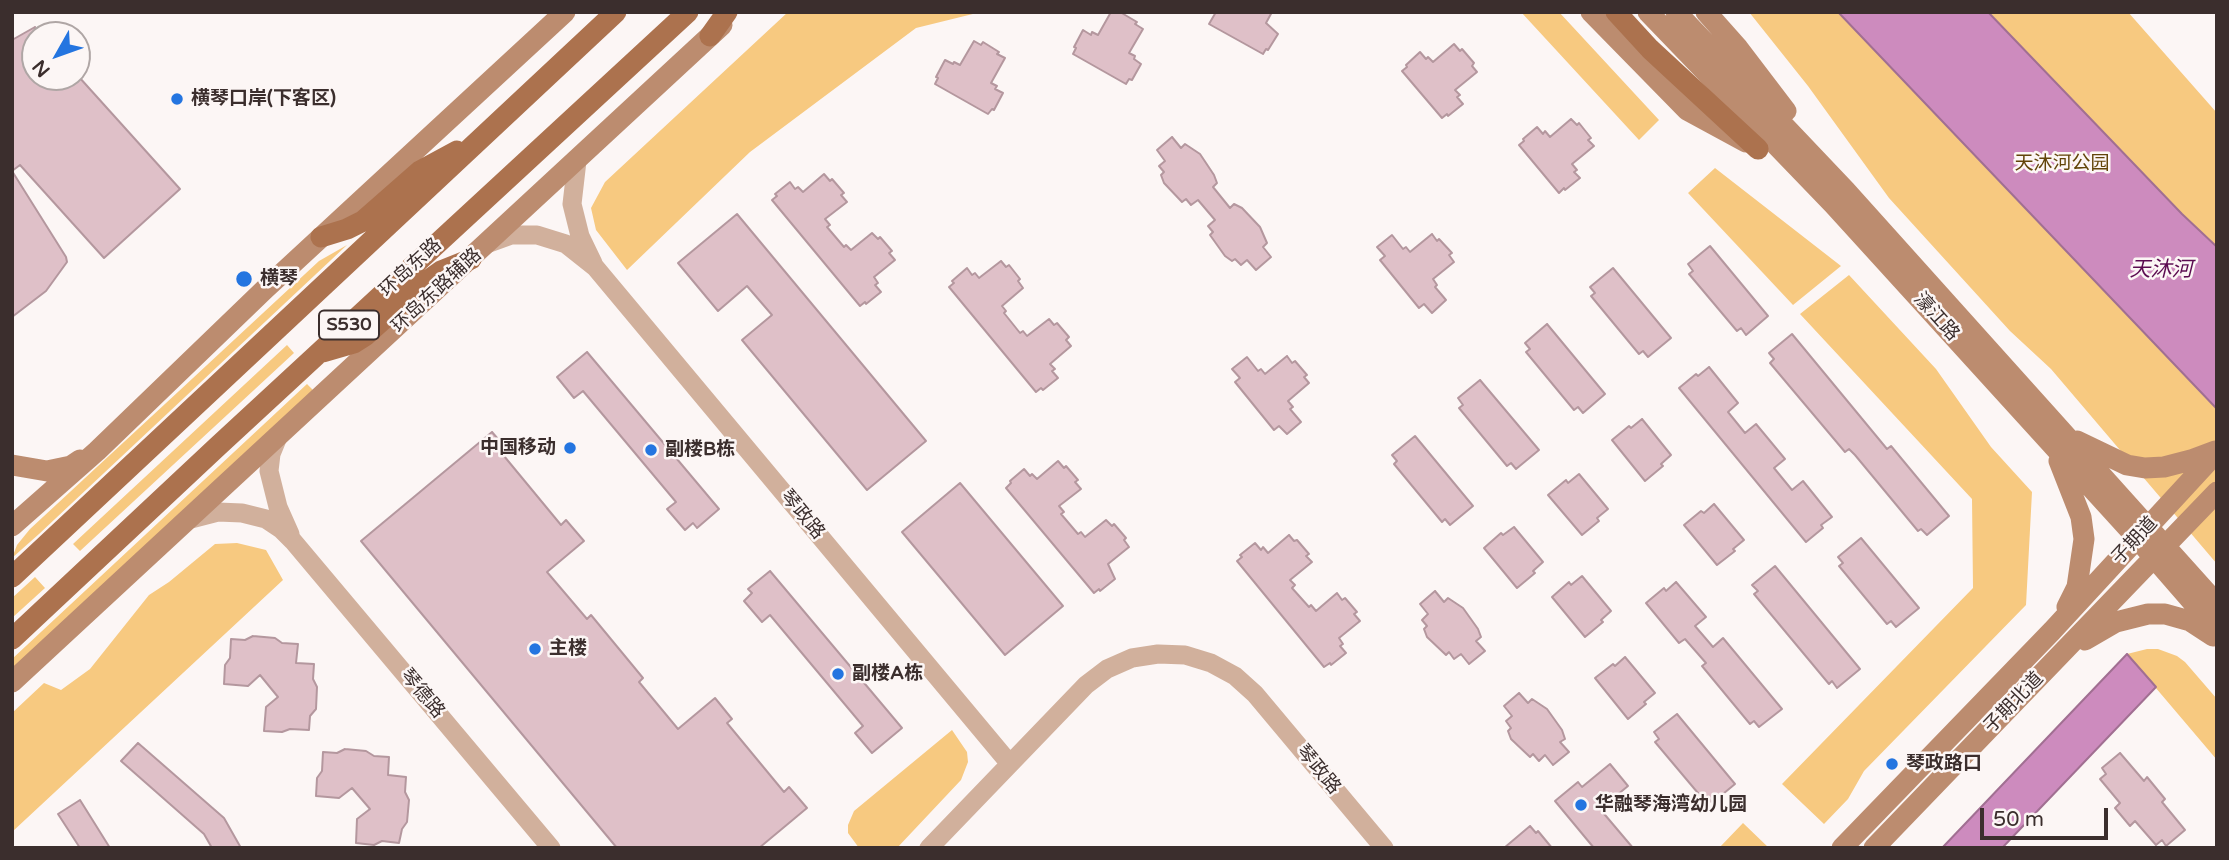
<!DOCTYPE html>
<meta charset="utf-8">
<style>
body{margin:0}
#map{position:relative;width:2229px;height:860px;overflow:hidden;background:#fcf6f5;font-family:"Varela Round",sans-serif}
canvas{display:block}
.frame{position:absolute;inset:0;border:14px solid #3b2e2d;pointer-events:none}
.north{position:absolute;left:21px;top:21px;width:70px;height:70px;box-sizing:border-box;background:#fcf6f5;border:2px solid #afa6a5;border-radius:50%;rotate:230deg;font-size:19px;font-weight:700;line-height:28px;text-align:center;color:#3b2e2d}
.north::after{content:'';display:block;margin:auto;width:24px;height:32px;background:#2475e0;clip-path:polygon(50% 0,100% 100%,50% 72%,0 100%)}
.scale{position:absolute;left:1980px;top:808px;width:128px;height:32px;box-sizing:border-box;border:4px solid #3b2e2d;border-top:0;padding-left:9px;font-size:21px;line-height:24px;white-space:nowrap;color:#3b2e2d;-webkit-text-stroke:5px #fcf6f5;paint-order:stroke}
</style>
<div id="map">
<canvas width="2229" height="860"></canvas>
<div class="frame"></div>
<div class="north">N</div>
<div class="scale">50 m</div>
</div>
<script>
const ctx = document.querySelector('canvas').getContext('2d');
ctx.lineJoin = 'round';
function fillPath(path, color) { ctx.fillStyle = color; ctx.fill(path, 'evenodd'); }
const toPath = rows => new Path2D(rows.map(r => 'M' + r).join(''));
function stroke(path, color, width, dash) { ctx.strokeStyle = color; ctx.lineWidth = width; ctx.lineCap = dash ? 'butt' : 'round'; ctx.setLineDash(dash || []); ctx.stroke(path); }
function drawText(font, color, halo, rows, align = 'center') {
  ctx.font = font + ' "Varela Round","Noto Sans SC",sans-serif'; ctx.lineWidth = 5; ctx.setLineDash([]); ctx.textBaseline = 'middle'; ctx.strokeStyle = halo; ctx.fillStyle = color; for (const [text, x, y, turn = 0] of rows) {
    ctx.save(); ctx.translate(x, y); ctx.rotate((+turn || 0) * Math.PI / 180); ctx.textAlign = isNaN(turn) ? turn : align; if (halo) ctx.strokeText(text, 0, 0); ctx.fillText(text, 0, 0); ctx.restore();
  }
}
const green = toPath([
 [788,12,981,12,916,28,750,152,627,270,596,230,591,208,605,182],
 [1521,12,1559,12,1659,120,1639,140],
 [1749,12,2128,12,2217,113,2217,564,2051,369,2010,331,1889,198,1808,86],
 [1715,168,1841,266,1793,305,1688,193],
 [347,245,39,534,12,558,17,545,30,529,179,391,319,261],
 [1849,275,1936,369,1991,447,2032,492,2026,605,1864,771,1848,799,1824,824,1782,784,1973,588,1972,499,1800,314],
 [287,345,294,353,80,551,73,544],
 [307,384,314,391,12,672,12,659],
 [237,543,266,550,283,580,12,832,12,713,44,683,61,690,90,669,149,595,169,582,215,544],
 [35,577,45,588,12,618,12,598],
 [2147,649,2158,649,2177,656,2185,662,2217,699,2217,760,2127,654],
 [952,730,967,752,968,762,961,780,897,848,859,848,848,833,848,825,854,811],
 [1743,823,1769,848,1719,848]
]);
const water = toPath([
 [1838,12,1988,12,2182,214,2217,247,2217,409,1838,12],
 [2127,654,2156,687,2002,848,1942,848,2127,654]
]);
const building = toPath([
 [1111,12,1120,12,1137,22,1135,24,1143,29,1129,53,1135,56,1134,59,1141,64,1132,80,1129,79,1126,84,1073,54,1076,48,1074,47,1083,30,1091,35,1092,32,1098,35,1111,12],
 [1216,12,1272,12,1266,23,1278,34,1268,50,1266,49,1263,54,1209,24,1216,12],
 [35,27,35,77,79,77,180,189,104,258,20,165,12,171,12,40,35,27],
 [974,41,981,45,983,42,999,52,997,54,1005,58,991,83,997,86,995,89,1003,93,994,110,992,109,988,114,935,84,938,78,936,77,945,60,953,64,954,62,960,65,974,41],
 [1454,44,1460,51,1462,49,1474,63,1472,66,1477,72,1455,90,1460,95,1457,97,1463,104,1448,116,1447,114,1442,118,1402,71,1407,67,1406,65,1420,52,1426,59,1428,57,1433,62,1454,44],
 [1571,119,1577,125,1579,123,1591,138,1588,140,1594,146,1572,164,1577,170,1574,172,1580,178,1565,190,1564,188,1559,193,1519,145,1524,141,1523,139,1537,127,1543,134,1545,131,1550,137,1571,119],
 [1172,137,1181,148,1185,144,1200,154,1214,175,1217,183,1213,187,1230,208,1234,204,1242,208,1260,227,1267,243,1263,247,1271,257,1256,270,1247,260,1241,265,1235,259,1232,261,1225,256,1210,235,1213,232,1208,226,1215,220,1198,200,1191,205,1186,199,1182,202,1164,183,1161,175,1164,172,1159,166,1165,161,1157,150,1172,137],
 [12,171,66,257,67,262,46,291,12,317,12,171],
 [824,174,830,181,832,179,844,193,841,195,847,202,825,219,830,225,827,227,844,247,846,245,851,250,872,233,878,239,880,237,892,251,889,253,895,260,874,277,878,283,875,285,881,292,866,304,865,302,860,306,772,200,777,196,775,194,790,182,795,189,798,187,803,192,824,174],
 [737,214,926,441,867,490,742,340,772,315,747,286,718,311,678,263,737,214],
 [1432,234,1437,241,1439,239,1452,253,1449,255,1454,262,1433,279,1437,285,1435,287,1446,300,1432,313,1424,304,1419,308,1380,260,1385,256,1377,247,1392,235,1403,249,1406,247,1410,252,1432,234],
 [1710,246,1768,316,1746,335,1741,328,1737,331,1689,274,1693,271,1688,264,1710,246],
 [1001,261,1006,267,1009,265,1020,279,1018,281,1023,288,1002,306,1006,311,1004,313,1020,333,1023,331,1027,336,1049,319,1054,325,1057,323,1069,337,1066,340,1071,346,1050,364,1055,369,1052,371,1058,378,1043,390,1041,388,1036,392,949,287,954,283,952,281,967,268,972,275,975,273,979,278,1001,261],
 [1613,268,1671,338,1648,357,1643,351,1639,354,1591,296,1595,293,1590,287,1613,268],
 [1547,324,1605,394,1583,413,1578,407,1574,410,1526,352,1530,349,1525,343,1547,324],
 [1792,334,1887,449,1891,446,1949,516,1927,535,1921,529,1918,531,1855,455,1849,449,1845,452,1770,363,1774,359,1769,353,1792,334],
 [587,352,719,509,697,528,693,523,685,530,667,509,676,502,583,391,574,398,557,377,587,352],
 [1287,356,1292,363,1295,361,1307,375,1304,377,1309,383,1288,401,1293,407,1290,409,1301,422,1287,434,1279,426,1274,430,1235,382,1240,378,1232,369,1247,357,1258,371,1261,369,1265,374,1287,356],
 [1709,367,1738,403,1728,412,1745,433,1756,424,1785,459,1774,468,1792,490,1803,481,1832,517,1821,525,1823,528,1806,542,1679,388,1696,374,1698,376,1709,367],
 [1480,380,1539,450,1516,469,1511,463,1507,466,1459,408,1463,405,1458,398,1480,380],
 [1642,419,1671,455,1661,464,1663,466,1645,481,1612,440,1629,426,1631,428,1642,419],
 [492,432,509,452,504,456,561,525,566,520,584,541,547,572,587,619,591,615,643,678,639,682,678,729,715,698,732,719,727,723,784,792,789,787,807,808,759,848,617,848,361,541,492,432],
 [1415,436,1473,506,1450,525,1445,519,1442,522,1394,464,1397,461,1392,455,1415,436],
 [1058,461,1064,468,1066,466,1078,480,1075,482,1081,489,1059,506,1064,512,1061,514,1078,534,1081,532,1085,537,1106,520,1112,526,1114,524,1126,538,1124,540,1129,547,1108,564,1115,579,1100,591,1099,589,1094,593,1006,488,1011,483,1010,481,1024,469,1030,476,1032,474,1037,479,1058,461],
 [1579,474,1608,509,1597,518,1599,521,1582,535,1548,495,1566,480,1568,483,1579,474],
 [960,483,1063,606,1005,655,902,532,960,483],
 [1714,504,1744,540,1733,549,1735,551,1717,565,1684,525,1701,511,1704,513,1714,504],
 [1514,527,1543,562,1533,571,1535,573,1517,588,1484,548,1501,533,1503,535,1514,527],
 [1289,535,1294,541,1297,540,1309,554,1306,556,1312,562,1290,580,1295,585,1292,588,1309,607,1311,605,1316,611,1337,593,1342,600,1345,598,1357,612,1354,614,1360,621,1339,638,1343,644,1340,646,1346,653,1331,665,1330,663,1324,667,1237,561,1242,557,1240,555,1255,543,1261,550,1263,547,1268,553,1289,535],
 [1861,538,1919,608,1896,627,1891,621,1887,624,1839,566,1843,563,1838,557,1861,538],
 [1775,566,1860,669,1837,688,1832,681,1829,684,1754,594,1758,591,1752,585,1775,566],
 [770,571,902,728,872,753,855,733,863,726,770,615,762,622,744,601,752,593,748,589,770,571],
 [1582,576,1611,611,1601,620,1603,622,1585,637,1552,597,1569,582,1571,585,1582,576],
 [1676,582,1706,617,1695,626,1713,647,1723,638,1782,709,1759,727,1754,721,1750,724,1702,666,1706,663,1685,639,1679,643,1646,603,1664,588,1666,591,1676,582],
 [1435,591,1444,602,1448,598,1463,608,1478,629,1481,637,1476,641,1485,651,1469,664,1461,654,1454,659,1449,652,1446,655,1427,637,1424,629,1427,626,1422,620,1428,614,1420,604,1435,591],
 [253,636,275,638,282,643,298,644,296,663,314,664,313,679,317,687,316,709,310,716,309,730,290,729,282,732,264,731,266,707,278,697,260,675,248,686,224,684,225,665,230,658,231,639,245,640,253,636],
 [1625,657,1655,693,1644,702,1646,704,1628,719,1595,678,1613,664,1615,666,1625,657],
 [1519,693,1528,703,1532,699,1547,709,1562,730,1565,739,1560,742,1569,752,1553,765,1545,755,1539,761,1533,754,1530,757,1511,739,1508,731,1511,728,1506,721,1512,716,1504,706,1519,693],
 [1677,714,1735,784,1712,803,1707,796,1703,799,1655,742,1659,739,1654,732,1677,714],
 [138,743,224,818,241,848,212,848,204,834,121,761,138,743],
 [345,749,366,751,374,756,389,757,388,775,406,777,405,792,409,800,407,822,402,829,399,843,382,841,374,845,356,843,357,819,370,809,352,788,339,798,316,796,317,778,322,771,323,752,337,753,345,749],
 [2120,753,2144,781,2147,777,2165,799,2162,802,2185,830,2166,846,2162,840,2156,845,2135,821,2130,826,2115,808,2120,803,2100,779,2106,774,2102,768,2120,753],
 [1610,764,1628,786,1600,809,1633,848,1594,848,1555,801,1578,782,1582,787,1610,764],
 [80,800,110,848,80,848,58,814,80,800],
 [1530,826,1536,833,1538,831,1552,848,1504,848,1530,826]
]);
const street = toPath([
 [577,161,572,204,580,236,593,263],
 [489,243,511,235,537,235,566,244,595,267,1010,764],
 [278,437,271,454,269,471,278,507,290,534],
 [187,520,218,512,242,513,266,519,281,529,293,541,551,848],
 [929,848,1086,685,1107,669,1132,658,1158,654,1185,655,1211,663,1235,676,1255,694,1384,848]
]);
const secondary = toPath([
 [1591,12,1687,110,1746,142],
 [1648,12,1833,204,2137,538,2217,630],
 [1676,12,1846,191,2217,604],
 [1706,12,1738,48,1786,111],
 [2077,441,2127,465,2145,468,2164,467,2191,460,2215,451],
 [2059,461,2081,517,2084,539,2077,587,2067,607],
 [12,465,47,471,71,466,80,460],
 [12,526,97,451,264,290,565,12],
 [2085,640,2116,622,2148,614,2165,614,2190,621,2213,636],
 [12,682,722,25],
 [1842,848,2052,631,2217,452],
 [1874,848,2217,492]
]);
const primary = toPath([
 [1616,12,1650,49,1758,149],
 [710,36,727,12],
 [321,237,347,229,363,221,420,171,457,151],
 [323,352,354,343,365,336,424,283,441,271,471,259],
 [12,577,616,12],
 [12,639,217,447,688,12]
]);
const markers = [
 [177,99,7,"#2475e0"],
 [244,279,9,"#2475e0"],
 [570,448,7,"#2475e0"],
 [651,450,7,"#2475e0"],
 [535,649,7,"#2475e0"],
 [838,674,7,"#2475e0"],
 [1892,764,7,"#2475e0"],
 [1581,805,7,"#2475e0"]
];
const shields = [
 [349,325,60]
];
const shieldNames = [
 ["S530",349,325]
];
const poiNames = [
 ["横琴口岸(下客区)",191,99],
 ["横琴",260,279],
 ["中国移动",556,448,"right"],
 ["副楼B栋",665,450],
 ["主楼",549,649],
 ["副楼A栋",852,674],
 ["琴政路口",1906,764],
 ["华融琴海湾幼儿园",1595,805]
];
const parkNames = [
 ["天沐河公园",2062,164]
];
const streetNames = [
 ["环岛东路",411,268,-43],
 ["环岛东路辅路",437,291,-43],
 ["濠江路",1936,317,48],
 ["琴政路",802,515,50],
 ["子期道",2135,541,-47],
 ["琴德路",422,694,50],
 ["子期北道",2014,703,-46],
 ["琴政路",1318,770,50]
];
const waterNames = [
 ["天沐河",2161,270]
];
fillPath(green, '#f7c980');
fillPath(water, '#cd8bbe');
stroke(water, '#a16f92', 2);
fillPath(building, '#dfc0c8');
stroke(building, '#b4979e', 2);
stroke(street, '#d1b09c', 19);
stroke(secondary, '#bc8c6f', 21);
stroke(primary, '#ac724e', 21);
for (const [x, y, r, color] of markers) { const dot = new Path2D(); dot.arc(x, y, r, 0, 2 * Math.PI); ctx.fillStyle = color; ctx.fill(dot); stroke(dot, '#fcf6f5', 2.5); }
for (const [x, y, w] of shields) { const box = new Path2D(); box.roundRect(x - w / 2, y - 14.5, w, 29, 5); ctx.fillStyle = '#fcf6f5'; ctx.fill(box); stroke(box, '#3b2e2d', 2); }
drawText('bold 18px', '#3b2e2d', null, shieldNames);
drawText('bold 19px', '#3b2e2d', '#fcf6f5', poiNames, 'left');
drawText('19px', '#624409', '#fcf6f5', parkNames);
drawText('19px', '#3b2e2d', '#fcf6f5', streetNames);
drawText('italic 21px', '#5b0b50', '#fcf6f5', waterNames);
</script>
